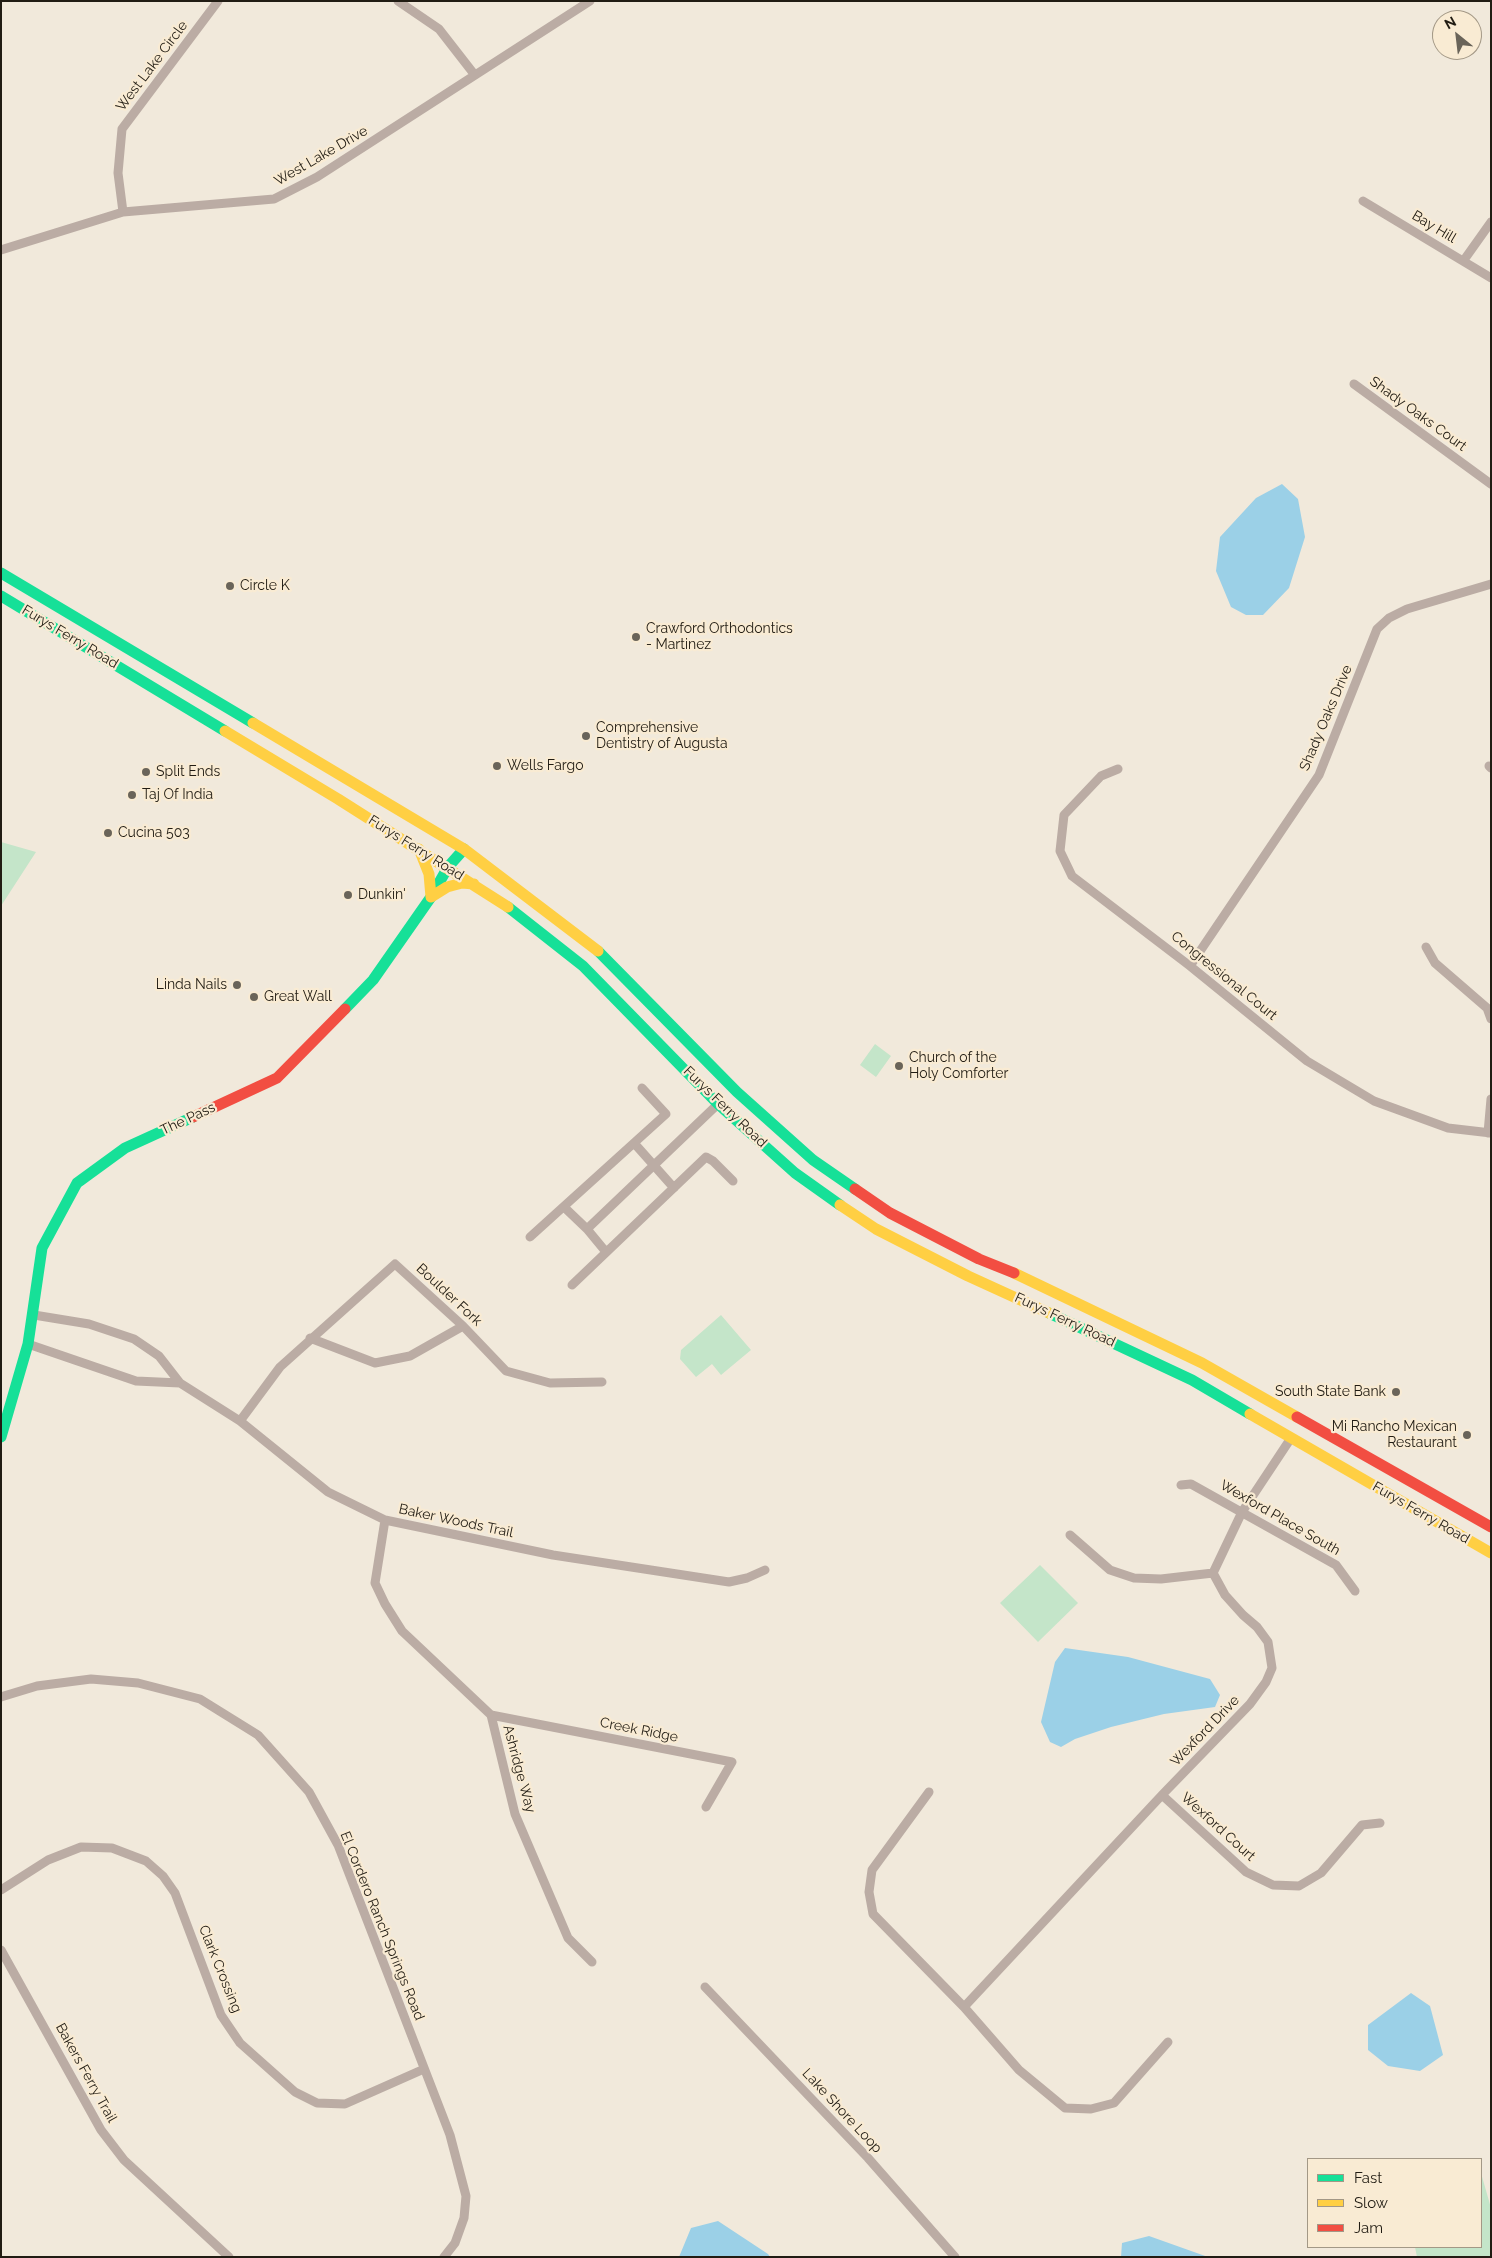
<!DOCTYPE html>
<style>
body{margin:0}
#map{position:relative;width:1492px;height:2258px;overflow:hidden;background:#f1e9db;font-family:Raleway,sans-serif}
canvas{display:block}
.frame{position:absolute;inset:0;border:2px solid #211c13;pointer-events:none}
.legend{position:absolute;left:1307px;top:2158px;width:175px;height:90px;box-sizing:border-box;background:#f9ebd3;border:1px solid #a39886;margin:0;padding:6px 9px;list-style:none;font-size:15px;color:#211c13}
.legend li{display:flex;align-items:center;gap:10px;height:25px}
.legend b{width:25px;border:1px solid #a39886}
.north{position:absolute;left:1432px;top:10px;width:50px;height:50px;box-sizing:border-box;background:#f9ebd3;border:1px solid #a39886;border-radius:50%;rotate:331deg;font-size:14px;font-weight:700;line-height:20px;text-align:center;color:#211c13}
.north::after{content:'';display:block;margin:auto;width:18px;height:22px;background:#6a6459;clip-path:polygon(50% 0,100% 100%,50% 72%,0 100%)}
</style>
<div id="map">
<canvas width="1492" height="2258"></canvas>
<div class="frame"></div>
<ul class="legend">
<li><b style="height:6px;background:#16e098"></b>Fast</li>
<li><b style="height:6px;background:#ffcf43"></b>Slow</li>
<li><b style="height:6px;background:#f24e42"></b>Jam</li>
</ul>
<div class="north">N</div>
</div>
<script>
const ctx = document.querySelector('canvas').getContext('2d');
ctx.lineJoin = 'round';
function fillPath(path, color) { ctx.fillStyle = color; ctx.fill(path, 'evenodd'); }
const toPath = rows => new Path2D(rows.map(r => 'M' + r).join(''));
function stroke(path, color, width, dash) { ctx.strokeStyle = color; ctx.lineWidth = width; ctx.lineCap = dash ? 'butt' : 'round'; ctx.setLineDash(dash || []); ctx.stroke(path); }
function drawText(font, color, halo, rows, align = 'center') {
  ctx.font = font + ' Raleway,sans-serif'; ctx.lineWidth = 4.5; ctx.setLineDash([]); ctx.textBaseline = 'middle'; ctx.strokeStyle = halo; ctx.fillStyle = color; for (const [text, x, y, turn = 0] of rows) {
    ctx.save(); ctx.translate(x, y); ctx.rotate((+turn || 0) * Math.PI / 180); ctx.textAlign = isNaN(turn) ? turn : align; if (halo) ctx.strokeText(text, 0, 0); ctx.fillText(text, 0, 0); ctx.restore();
  }
}
const green = toPath([
 [1,842,36,852,1,906],
 [875,1044,891,1056,876,1077,860,1065],
 [721,1315,751,1350,721,1375,712,1364,696,1377,680,1359,681,1350],
 [1040,1565,1078,1603,1038,1642,1000,1603],
 [1481,2173,1491,2208,1491,2257,1417,2257,1415,2247,1481,2247]
]);
const water = toPath([
 [1282,484,1298,499,1305,537,1289,588,1263,615,1246,615,1231,607,1216,571,1220,537,1256,498],
 [1065,1648,1128,1657,1210,1679,1220,1695,1215,1707,1164,1714,1111,1727,1075,1739,1061,1747,1050,1742,1041,1722,1055,1662],
 [1411,1993,1430,2006,1443,2055,1420,2071,1388,2066,1368,2050,1368,2025],
 [718,2221,768,2254,770,2257,679,2257,691,2228],
 [1149,2236,1208,2257,1121,2257,1122,2243]
]);
const street = toPath([
 [398,1,439,29,474,74],
 [1363,201,1491,278],
 [123,212,118,173,122,129,218,1],
 [1,250,123,212,274,199,317,177,590,1],
 [1464,260,1491,222],
 [1354,384,1491,484],
 [1489,766,1491,768],
 [1118,769,1101,776,1064,815,1060,851,1072,876,1190,966,1307,1061,1374,1101,1448,1128,1491,1133],
 [1426,947,1435,963,1487,1008,1491,1019],
 [1190,966,1319,775,1377,629,1389,618,1407,609,1491,584],
 [1488,1133,1491,1099],
 [634,1143,674,1188],
 [564,1207,587,1229,606,1252],
 [587,1229,718,1104],
 [530,1237,666,1114,642,1088],
 [572,1285,706,1157,713,1161,733,1181],
 [34,1315,89,1324,134,1339,159,1356,180,1383],
 [310,1338,375,1363,410,1356,463,1326],
 [28,1344,136,1381,180,1383,240,1421,328,1492,385,1520,553,1555,729,1582,747,1578,765,1570],
 [240,1421,280,1367,395,1264,463,1326,506,1371,550,1383,602,1382],
 [1181,1485,1191,1484,1336,1565,1355,1591],
 [385,1520,375,1583,385,1604,402,1631,491,1715,515,1814,568,1938,592,1962],
 [1070,1535,1110,1570,1134,1578,1161,1579,1213,1573],
 [1,1697,37,1686,91,1679,138,1683,200,1699,258,1735,309,1792,338,1845,450,2135,466,2196,464,2218,455,2243,444,2257],
 [491,1715,732,1762,706,1807],
 [929,1792,872,1870,869,1892,873,1914,964,2007,1019,2070,1065,2108,1091,2109,1114,2103,1168,2042],
 [1162,1795,1246,1872,1273,1885,1299,1886,1321,1873,1362,1825,1380,1823],
 [1,1890,48,1860,81,1847,112,1848,146,1861,163,1876,175,1893,221,2015,240,2043,295,2092,317,2103,345,2104,424,2069],
 [1,1950,101,2130,124,2160,229,2257],
 [705,1987,868,2158,955,2257],
 [964,2007,1162,1795,1250,1704,1266,1682,1272,1668,1268,1642,1257,1627,1243,1615,1225,1595,1213,1573,1242,1512,1291,1438]
]);
const fast = toPath([
 [1,573,253,723],
 [1,596,225,731],
 [508,907,583,966,718,1104,795,1173,840,1205],
 [598,951,737,1092,813,1160,855,1189],
 [345,1009,373,980,431,897,448,867,464,849],
 [1049,1313,1192,1380,1250,1414],
 [1,1437,28,1344,42,1248,77,1183,125,1148,193,1117]
]);
const slow = toPath([
 [253,723,464,849,598,951],
 [225,731,338,799,508,907],
 [419,849,429,874,431,897,447,887,462,883,474,884],
 [840,1205,876,1229,968,1276,1049,1313],
 [1014,1273,1202,1363,1297,1417],
 [1250,1414,1491,1553]
]);
const jam = toPath([
 [193,1117,277,1078,345,1009],
 [855,1189,890,1213,979,1259,1014,1273],
 [1297,1417,1491,1527]
]);
const markers = [
 [230,586,5,"#6a6459"],
 [636,637,5,"#6a6459"],
 [586,736,5,"#6a6459"],
 [497,766,5,"#6a6459"],
 [146,772,5,"#6a6459"],
 [132,795,5,"#6a6459"],
 [108,833,5,"#6a6459"],
 [348,895,5,"#6a6459"],
 [237,985,5,"#6a6459"],
 [254,997,5,"#6a6459"],
 [899,1066,5,"#6a6459"],
 [1396,1392,5,"#6a6459"],
 [1467,1435,5,"#6a6459"]
];
const streetNames = [
 ["West Lake Circle",152,66,-53],
 ["West Lake Drive",321,156,-30],
 ["Bay Hill",1434,227,31],
 ["Shady Oaks Court",1418,414,36],
 ["Furys Ferry Road",70,637,31],
 ["Shady Oaks Drive",1326,718,-67],
 ["Furys Ferry Road",416,848,32],
 ["Congressional Court",1224,976,39],
 ["Furys Ferry Road",725,1107,44],
 ["The Pass",188,1119,-25],
 ["Boulder Fork",449,1295,43],
 ["Furys Ferry Road",1065,1320,25],
 ["Furys Ferry Road",1421,1513,30],
 ["Wexford Place South",1280,1518,30],
 ["Baker Woods Trail",456,1521,12],
 ["Creek Ridge",639,1730,11],
 ["Wexford Drive",1205,1731,-46],
 ["Ashridge Way",519,1769,75],
 ["Wexford Court",1218,1827,42],
 ["El Cordero Ranch Springs Road",382,1926,68],
 ["Clark Crossing",220,1969,68],
 ["Bakers Ferry Trail",86,2073,61],
 ["Lake Shore Loop",842,2111,47]
];
const poiNames = [
 ["Circle K",240,586],
 ["Crawford Orthodontics",646,629],
 ["- Martinez",646,645],
 ["Comprehensive",596,728],
 ["Dentistry of Augusta",596,744],
 ["Wells Fargo",507,766],
 ["Split Ends",156,772],
 ["Taj Of India",142,795],
 ["Cucina 503",118,833],
 ["Dunkin'",358,895],
 ["Linda Nails",227,985,"right"],
 ["Great Wall",264,997],
 ["Church of the",909,1058],
 ["Holy Comforter",909,1074],
 ["South State Bank",1386,1392,"right"],
 ["Mi Rancho Mexican",1457,1427,"right"],
 ["Restaurant",1457,1443,"right"]
];
fillPath(green, '#c4e5c9');
fillPath(water, '#9bd0e7');
stroke(street, '#bbaca4', 9);
stroke(fast, '#16e098', 11);
stroke(slow, '#ffcf43', 11);
stroke(jam, '#f24e42', 11);
for (const [x, y, r, color] of markers) { const dot = new Path2D(); dot.arc(x, y, r, 0, 2 * Math.PI); ctx.fillStyle = color; ctx.fill(dot); stroke(dot, '#f9ebd3', 2); }
drawText('14px', '#211c13', '#f9ebd3', streetNames);
drawText('14px', '#211c13', '#f9ebd3', poiNames, 'left');
</script>
